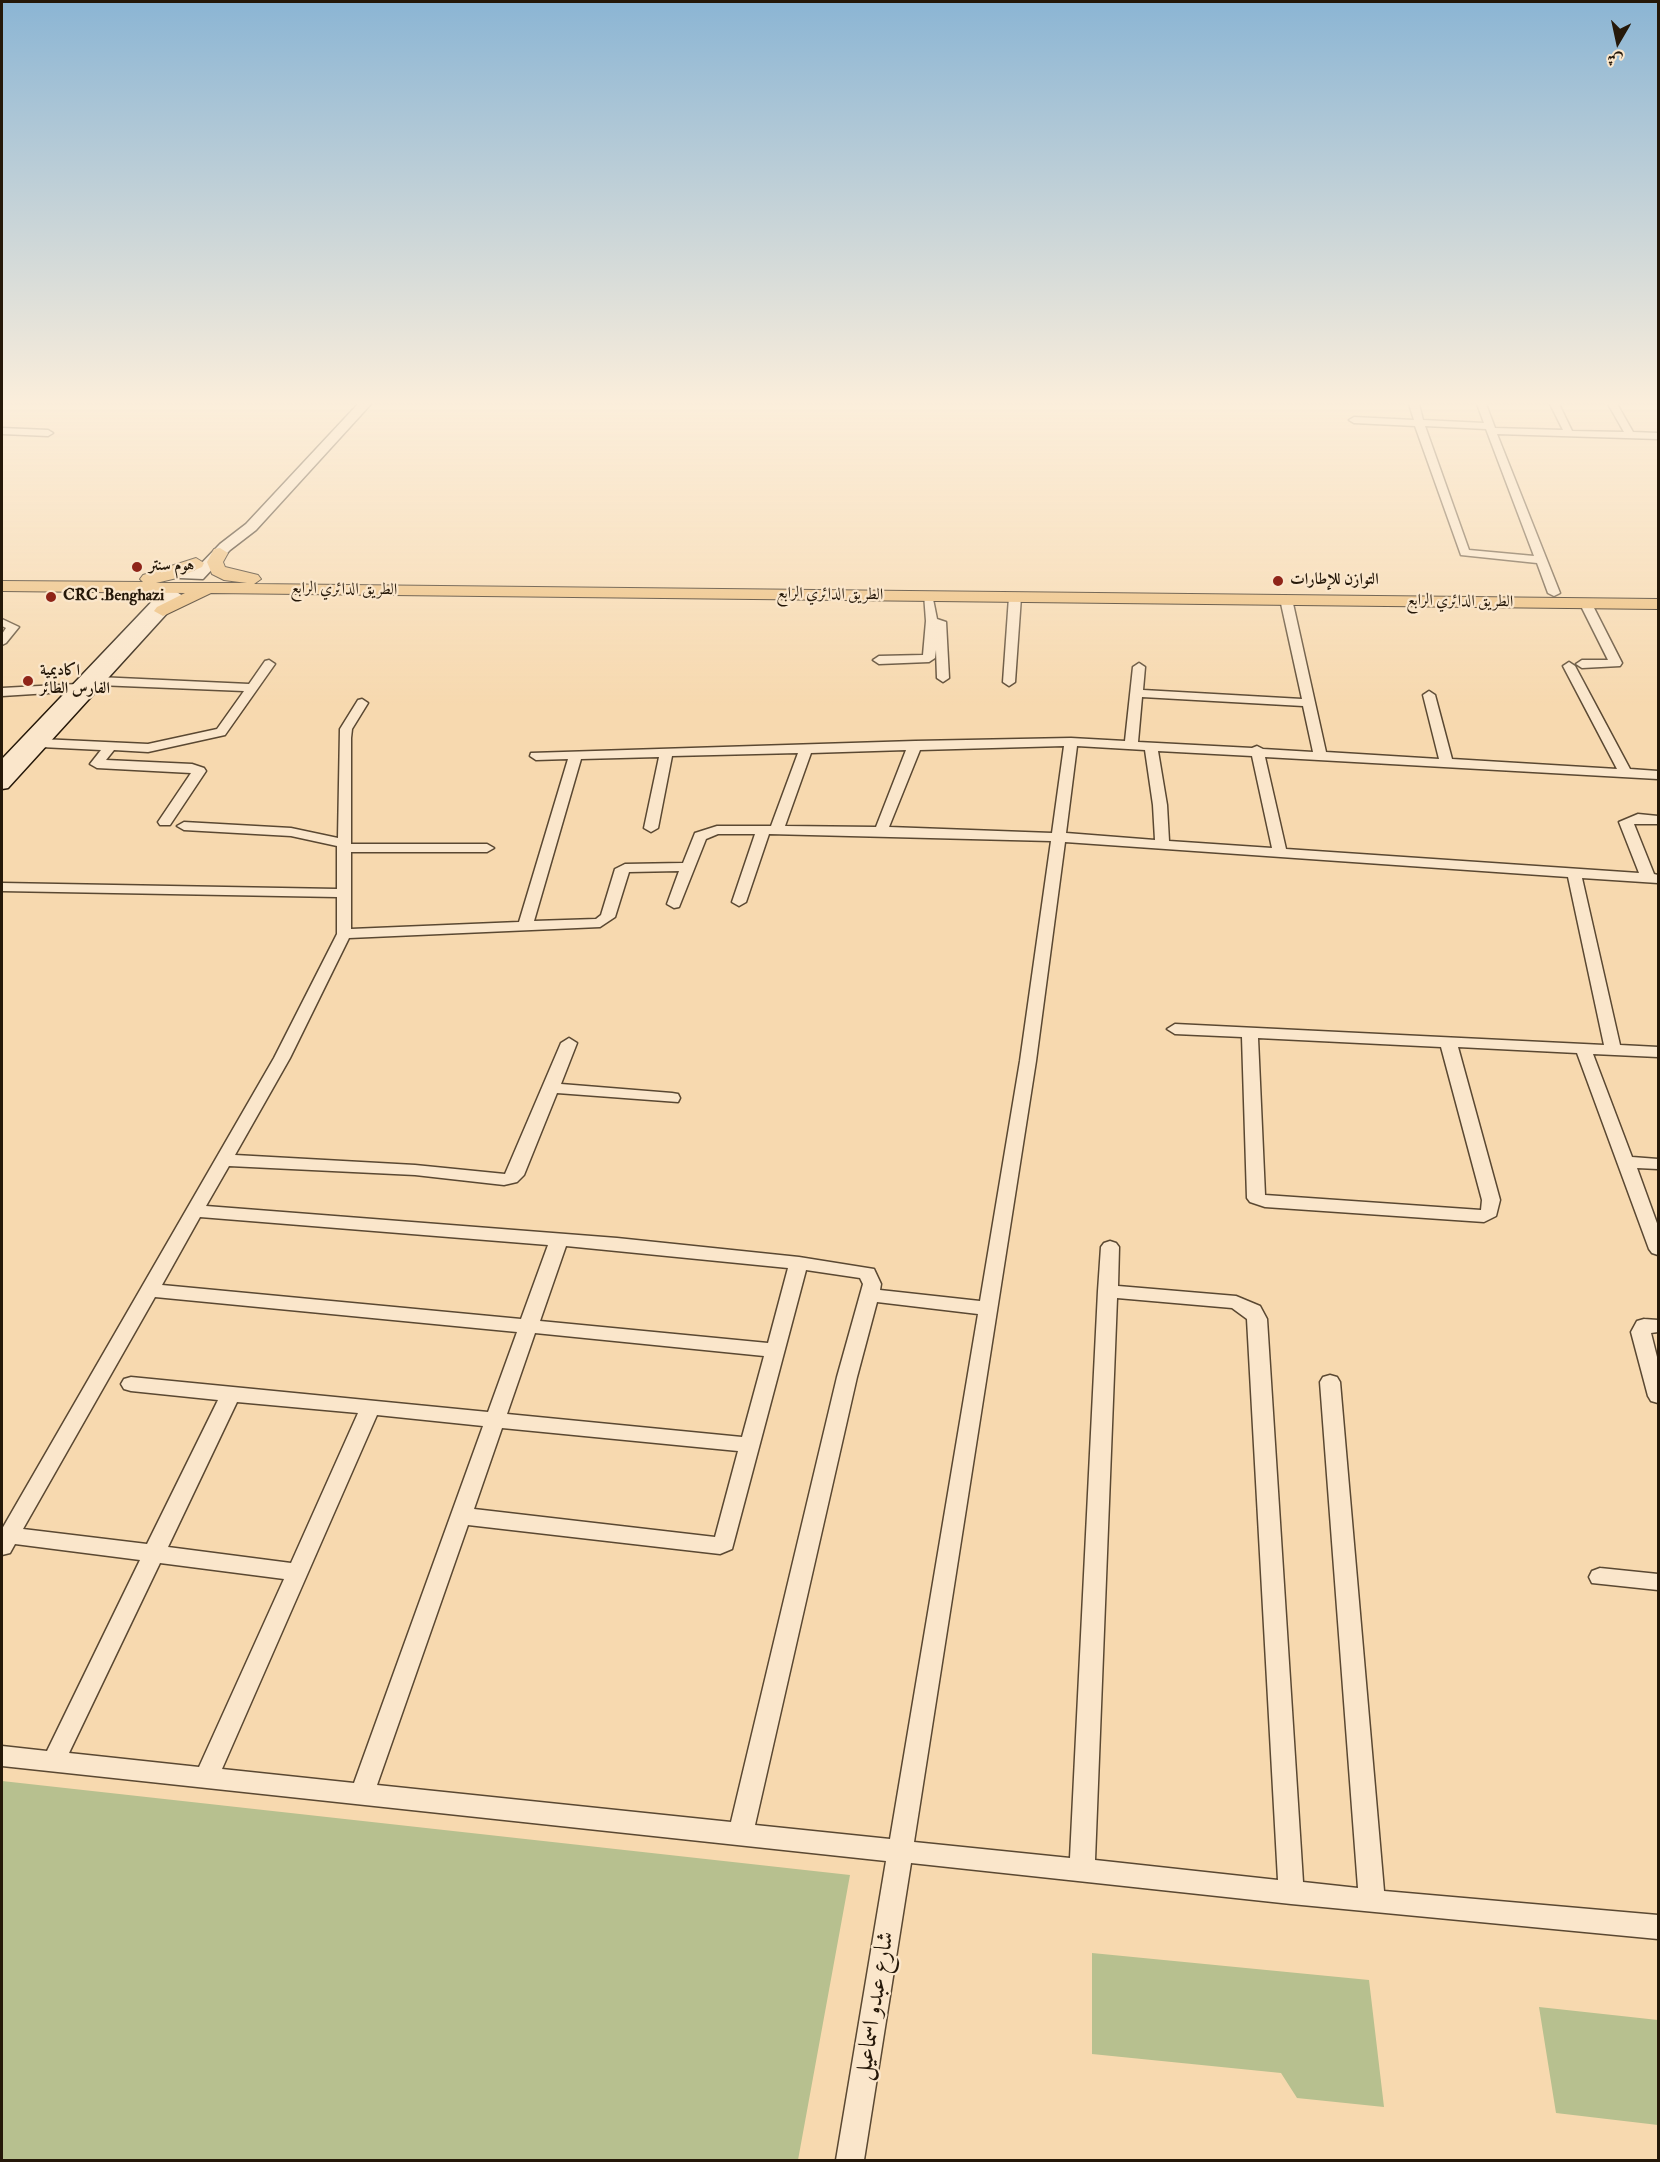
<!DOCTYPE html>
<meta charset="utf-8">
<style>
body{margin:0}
#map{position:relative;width:1660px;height:2162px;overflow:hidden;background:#f7d9af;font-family:"IM FELL Double Pica",Amiri,serif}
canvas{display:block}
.frame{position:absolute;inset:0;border:3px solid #251809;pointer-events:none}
.north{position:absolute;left:1588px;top:12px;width:60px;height:60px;-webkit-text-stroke:4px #fae6cb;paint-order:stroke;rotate:189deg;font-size:16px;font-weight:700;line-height:24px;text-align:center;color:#251809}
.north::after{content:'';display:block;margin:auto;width:21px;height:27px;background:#251809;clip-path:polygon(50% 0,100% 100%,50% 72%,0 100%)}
</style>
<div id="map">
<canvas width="1660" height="2162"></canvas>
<div class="frame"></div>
<div class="north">ش</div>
</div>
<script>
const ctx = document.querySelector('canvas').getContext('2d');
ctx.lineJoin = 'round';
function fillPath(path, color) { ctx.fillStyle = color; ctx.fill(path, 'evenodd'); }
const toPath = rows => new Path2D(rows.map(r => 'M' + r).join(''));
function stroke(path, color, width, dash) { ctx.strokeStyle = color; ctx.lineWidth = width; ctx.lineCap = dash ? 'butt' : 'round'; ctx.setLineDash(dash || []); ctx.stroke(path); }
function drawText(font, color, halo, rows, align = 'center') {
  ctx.font = font + ' "IM FELL Double Pica",Amiri,serif'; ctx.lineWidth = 4.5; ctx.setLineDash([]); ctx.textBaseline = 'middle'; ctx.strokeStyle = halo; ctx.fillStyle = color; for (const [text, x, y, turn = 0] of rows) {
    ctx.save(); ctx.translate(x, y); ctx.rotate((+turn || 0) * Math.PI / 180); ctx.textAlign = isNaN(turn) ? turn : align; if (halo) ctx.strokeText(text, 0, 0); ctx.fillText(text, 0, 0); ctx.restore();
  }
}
const green = toPath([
 [2,1781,850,1875,798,2160,2,2160],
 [1092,1953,1369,1980,1384,2107,1297,2098,1281,2073,1092,2054],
 [1539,2007,1658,2020,1658,2125,1556,2113]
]);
const minor = toPath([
 [1409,404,1419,404,1423,420,1484,423,1477,404,1486,404,1495,428,1563,430,1550,404,1559,404,1572,431,1624,432,1608,404,1617,404,1633,432,1658,433,1658,439,1497,434,1560,593,1554,596,1548,593,1537,563,1461,555,1415,426,1354,423,1349,420,1354,417,1414,420,1409,404],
 [1425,426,1486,429,1534,556,1469,550,1425,426],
 [2,428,48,430,53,433,48,436,2,434,2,428],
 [924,594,932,594,937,619,946,622,949,678,943,682,937,678,936,650,935,658,929,662,879,664,873,660,879,656,923,655,926,621,924,594],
 [1015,594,1021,597,1015,682,1009,686,1003,682,1009,597,1015,594],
 [1286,596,1292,599,1326,752,1439,759,1423,695,1429,691,1435,695,1452,759,1617,769,1563,666,1569,662,1575,666,1630,769,1658,771,1658,779,1265,757,1286,849,1639,873,1619,822,1638,814,1658,816,1658,824,1634,824,1654,874,1658,875,1658,883,1582,878,1620,1045,1658,1047,1658,1057,1593,1054,1632,1157,1658,1159,1658,1169,1637,1168,1658,1226,1658,1255,1652,1253,1649,1249,1577,1053,1458,1047,1500,1200,1496,1216,1484,1222,1265,1207,1250,1202,1247,1198,1242,1037,1175,1034,1167,1029,1175,1024,1604,1045,1568,877,1065,842,1036,1061,914,1842,1070,1858,1098,1291,1101,1247,1104,1243,1110,1241,1116,1243,1119,1247,1118,1286,1236,1296,1260,1306,1267,1319,1303,1882,1358,1888,1320,1382,1323,1377,1330,1375,1337,1377,1340,1382,1384,1891,1658,1915,1658,1939,1291,1904,911,1863,864,2160,836,2160,886,1861,2,1766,2,1746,47,1751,140,1560,15,1544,10,1553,2,1555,2,1529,274,1058,337,934,337,897,2,891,2,883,337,889,337,846,291,836,184,830,177,826,184,822,291,828,338,838,340,729,358,700,362,699,368,703,352,729,351,738,351,844,487,844,494,848,487,852,351,852,351,929,519,922,568,759,536,760,530,756,531,753,915,741,1071,738,1125,741,1133,667,1139,663,1145,667,1143,690,1302,699,1280,599,1286,596],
 [1142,697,1303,706,1313,752,1263,749,1257,746,1252,748,1138,742,1142,697],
 [1064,746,1052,833,889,827,920,750,1064,746],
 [1077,746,1145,750,1153,805,1155,840,1066,833,1077,746],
 [906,750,876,827,785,826,811,753,906,750],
 [1158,751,1252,756,1272,848,1169,841,1167,805,1158,751],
 [798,753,771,826,717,826,695,833,683,863,625,864,615,869,601,915,596,919,534,921,581,759,659,757,644,828,651,832,658,828,672,756,798,753],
 [718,834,755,834,732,902,739,906,746,902,769,834,1051,841,1020,1061,980,1301,880,1290,881,1284,874,1269,799,1257,617,1238,206,1206,229,1166,415,1175,504,1185,517,1182,524,1175,557,1093,678,1102,680,1098,678,1094,672,1093,561,1084,577,1043,569,1038,561,1043,505,1174,415,1165,235,1155,290,1058,349,938,600,927,615,917,629,872,679,871,667,904,674,908,679,907,706,839,718,834],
 [1258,1038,1441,1047,1482,1200,1481,1210,1265,1195,1258,1038],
 [200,1217,548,1245,521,1319,162,1285,200,1217],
 [566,1246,788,1268,768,1343,540,1321,566,1246],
 [806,1270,860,1278,863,1284,837,1377,731,1822,377,1785,468,1525,720,1554,732,1549,806,1270],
 [155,1297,517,1332,488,1412,131,1377,124,1379,121,1384,124,1389,131,1391,218,1400,147,1544,23,1529,155,1297],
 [1117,1298,1232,1308,1247,1319,1278,1880,1095,1860,1117,1298],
 [877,1302,978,1314,890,1839,755,1825,857,1377,877,1302],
 [535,1333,764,1356,742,1437,507,1414,535,1333],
 [237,1402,358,1413,291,1563,168,1547,237,1402],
 [377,1415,483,1426,354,1783,222,1769,377,1415],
 [502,1428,738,1451,715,1537,474,1509,502,1428],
 [160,1563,284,1579,199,1767,69,1753,160,1563],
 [1586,601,1592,604,1622,663,1620,666,1582,668,1576,664,1582,660,1608,660,1580,604,1586,601],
 [2,619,19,627,6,643,2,645,2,634,6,628,2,626,2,619],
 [269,660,275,664,225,735,148,752,114,750,106,760,192,764,204,768,206,771,170,825,160,825,158,822,191,773,97,768,90,764,101,750,41,747,35,743,41,739,148,744,217,729,244,691,98,685,92,681,98,677,249,684,265,661,269,660],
 [77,684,83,688,81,691,2,696,2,688,77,684],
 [1644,1319,1658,1320,1658,1332,1651,1333,1658,1361,1658,1403,1651,1401,1648,1396,1631,1332,1637,1321,1644,1319],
 [1600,1568,1658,1574,1658,1590,1592,1583,1589,1577,1592,1571,1600,1568]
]);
const secondary = toPath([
 [358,404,371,404,256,530,230,550,203,579,180,578,177,575,180,572,194,571,220,544,246,524,358,404],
 [175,591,183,596,180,599,8,788,2,789,2,759,160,593,175,591]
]);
const primary = toPath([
 [220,548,228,553,223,562,225,567,258,575,261,579,254,584,1658,599,1658,609,211,593,163,616,154,611,157,607,185,593,2,591,2,581,143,582,140,579,143,575,196,558,204,563,202,567,177,578,156,583,247,583,224,580,212,574,207,562,214,549,220,548]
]);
const markers = [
 [137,567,6,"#8f2418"],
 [1278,581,6,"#8f2418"],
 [51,597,6,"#8f2418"],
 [28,681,6,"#8f2418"]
];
const farPoinames = [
 ["هوم سنتر",149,567],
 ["التوازن للإطارات",1290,581],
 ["CRC .Benghazi",63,597],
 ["اكاديمية",40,672],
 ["الفارس الطائر",40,690]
];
const farStreetnames = [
 ["الطريق الدائري الرابع",344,590,1],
 ["الطريق الدائري الرابع",830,595,1],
 ["الطريق الدائري الرابع",1460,602,1]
];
const nearStreetnames = [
 ["شارع عبدو اسماعيل",876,2006,-81]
];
fillPath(green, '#b7c08f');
stroke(minor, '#5a4832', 3);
stroke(secondary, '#251809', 3);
stroke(primary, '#251809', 2);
fillPath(minor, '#fae6cb');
fillPath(secondary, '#fae6cb');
fillPath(primary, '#ecbc78');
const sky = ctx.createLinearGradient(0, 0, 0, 707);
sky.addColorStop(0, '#8bb5d4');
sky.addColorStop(0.57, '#fbeedb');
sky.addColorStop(1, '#fbeedb00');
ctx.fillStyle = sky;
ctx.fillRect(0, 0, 1660, 707);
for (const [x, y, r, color] of markers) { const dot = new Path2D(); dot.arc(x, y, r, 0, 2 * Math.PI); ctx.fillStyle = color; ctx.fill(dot); stroke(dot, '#fae6cb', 2); }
drawText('bold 16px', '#251809', '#fae6cb', farPoinames, 'left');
drawText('16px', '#251809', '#fae6cb', farStreetnames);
drawText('24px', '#251809', '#fae6cb', nearStreetnames);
</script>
